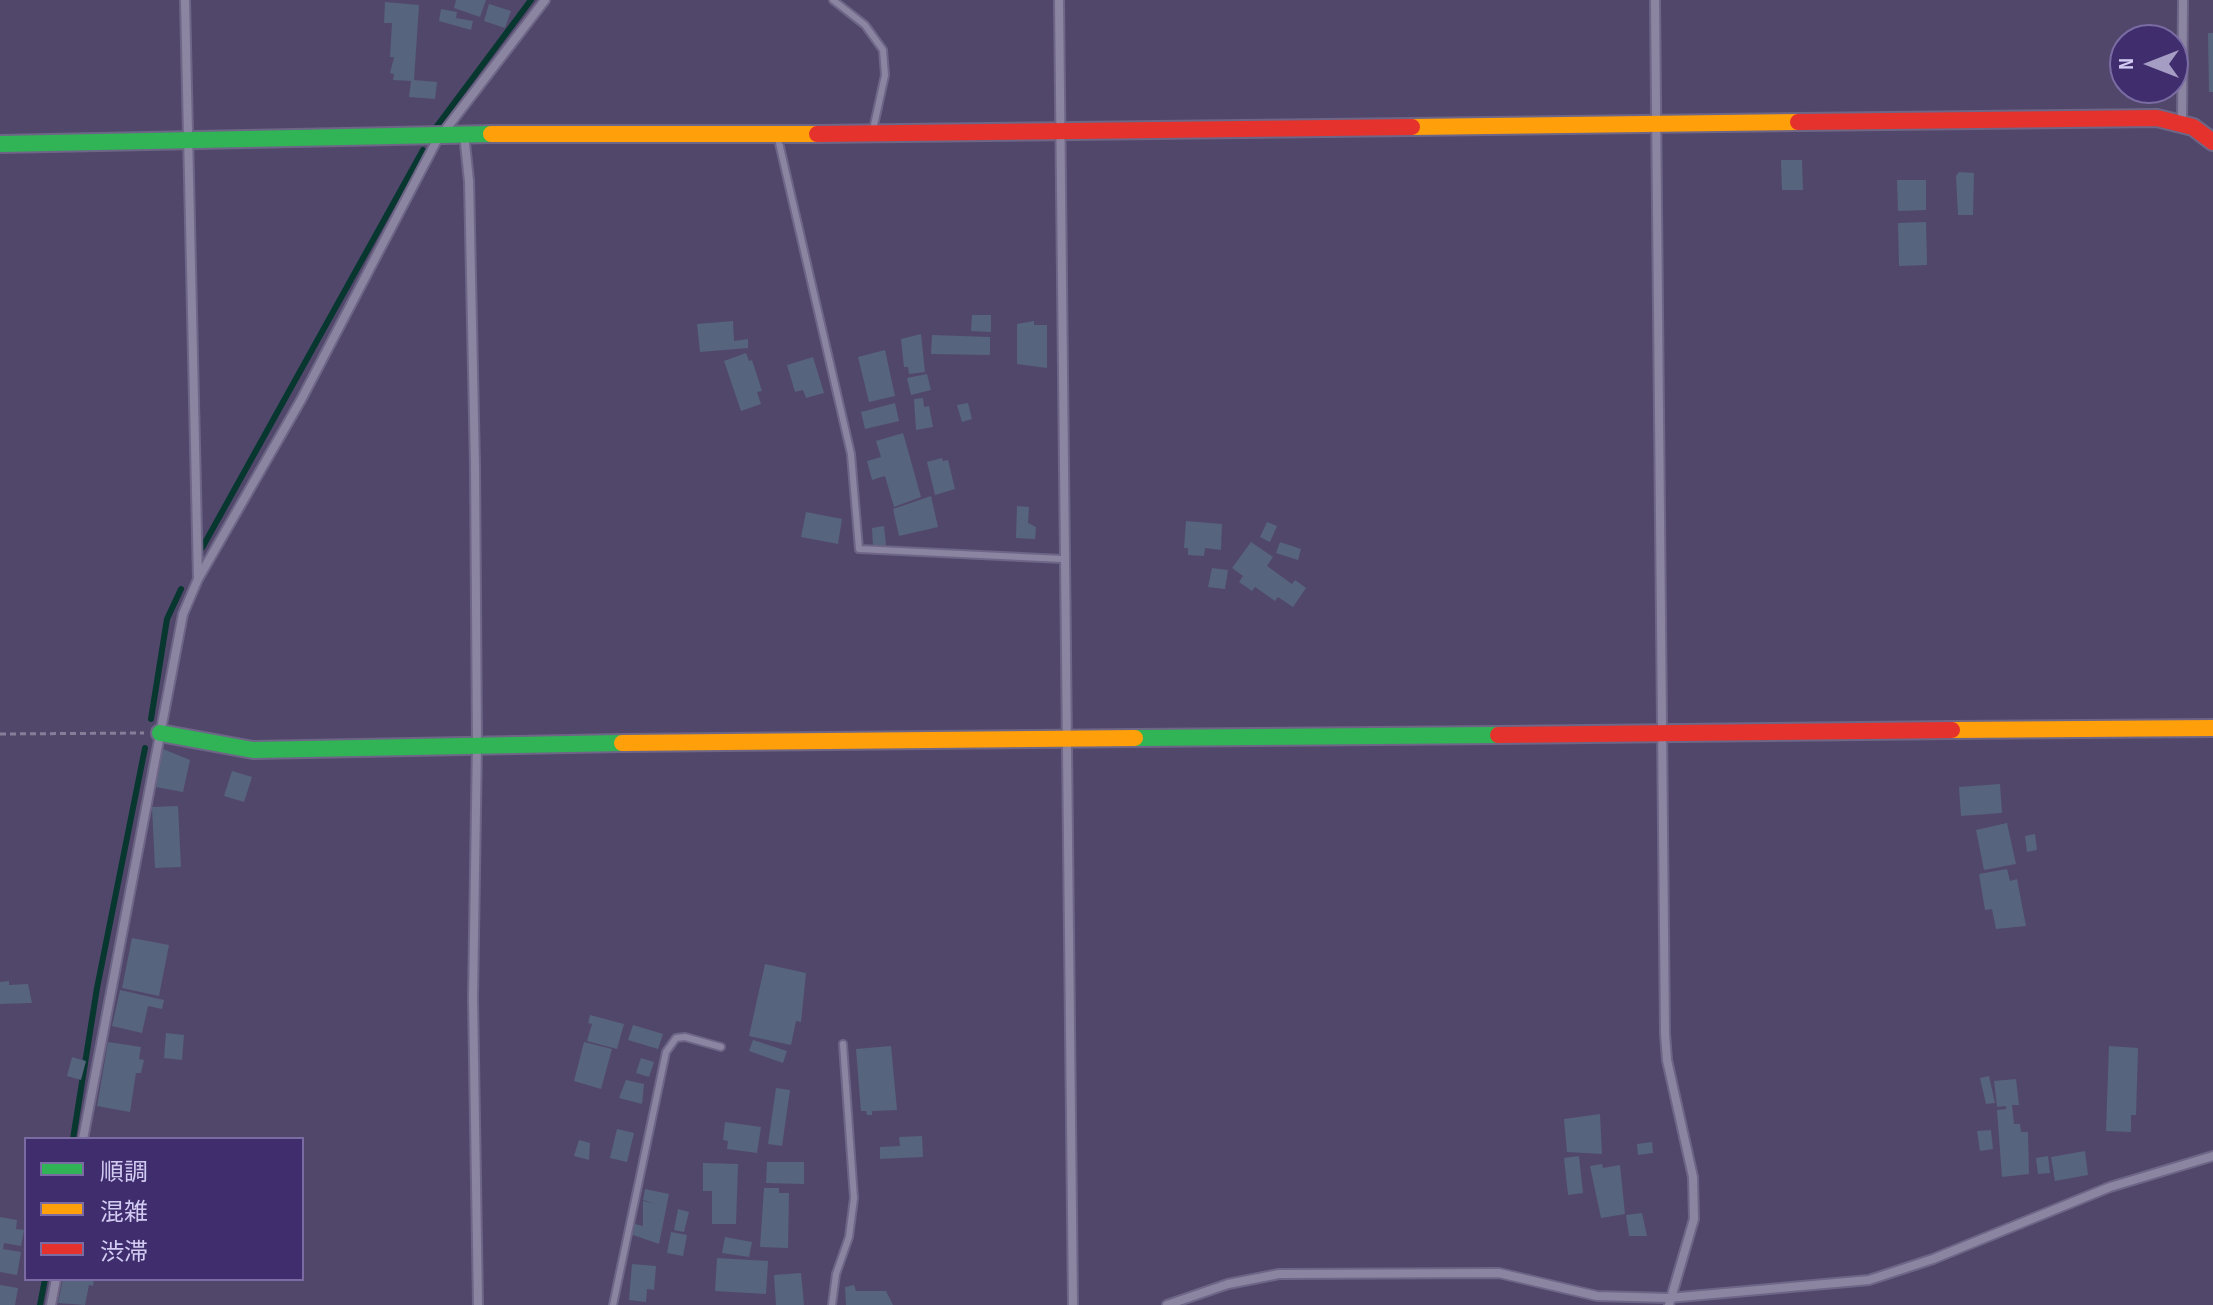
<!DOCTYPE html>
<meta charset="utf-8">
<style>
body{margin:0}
#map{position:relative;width:2213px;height:1305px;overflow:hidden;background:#51476b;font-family:"Sofia Sans Condensed","Noto Sans JP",sans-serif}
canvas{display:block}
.legend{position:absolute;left:24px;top:1137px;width:280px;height:144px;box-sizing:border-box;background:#402d6e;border:2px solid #7a6ca3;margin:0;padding:10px 14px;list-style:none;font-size:24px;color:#d2cbf2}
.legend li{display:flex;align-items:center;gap:16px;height:40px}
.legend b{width:40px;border:2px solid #7a6ca3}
.north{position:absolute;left:2109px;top:24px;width:80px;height:80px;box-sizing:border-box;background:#402d6e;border:2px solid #7a6ca3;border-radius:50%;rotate:270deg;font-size:22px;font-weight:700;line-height:32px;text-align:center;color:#d2cbf2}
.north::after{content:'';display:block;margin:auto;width:28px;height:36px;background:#a59dc3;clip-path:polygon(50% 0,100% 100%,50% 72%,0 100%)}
</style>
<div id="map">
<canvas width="2213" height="1305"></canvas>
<ul class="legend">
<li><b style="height:10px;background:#30b455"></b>順調</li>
<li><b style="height:10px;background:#ff9f0a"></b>混雑</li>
<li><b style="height:10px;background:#e5322d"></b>渋滞</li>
</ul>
<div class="north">N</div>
</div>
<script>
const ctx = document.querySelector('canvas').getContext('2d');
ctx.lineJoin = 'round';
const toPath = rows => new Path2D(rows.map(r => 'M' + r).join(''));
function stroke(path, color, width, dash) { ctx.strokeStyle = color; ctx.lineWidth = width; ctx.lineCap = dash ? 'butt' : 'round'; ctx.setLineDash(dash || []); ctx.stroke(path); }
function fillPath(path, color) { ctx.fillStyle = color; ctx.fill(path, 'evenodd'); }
const stream = toPath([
 [437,126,531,0],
 [202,548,423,150],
 [151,719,167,619,181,589],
 [73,1139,97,988,145,748],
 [40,1305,45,1279]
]);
const building = toPath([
 [456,0,486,0,480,17,454,8],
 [385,2,419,5,414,80,437,82,435,99,409,97,411,81,393,80,394,74,390,73,394,57,390,57,392,23,384,23],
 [489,4,511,11,505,28,484,21],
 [441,9,457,12,456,18,473,21,471,30,439,21],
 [2208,33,2213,33,2213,92,2209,92],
 [1781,160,1802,160,1803,190,1782,190],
 [1959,172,1974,173,1973,215,1958,215,1956,176],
 [1897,180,1926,180,1926,210,1898,211],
 [1926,222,1927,265,1899,266,1898,223],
 [972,315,991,315,991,332,971,331],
 [733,321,734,341,748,339,748,348,700,352,697,324],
 [1034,321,1034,325,1047,325,1047,368,1017,364,1017,324],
 [921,334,925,372,909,374,908,367,904,367,901,339],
 [932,335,990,337,990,355,931,354],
 [885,350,895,396,869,402,858,357],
 [746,353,749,361,752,360,762,391,757,392,761,404,741,411,724,361],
 [813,357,824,393,806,398,803,390,795,392,787,365],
 [927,374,931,390,911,395,907,378],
 [923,398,924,407,929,406,933,427,916,430,914,399],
 [895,403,899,421,865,429,861,412],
 [968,403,972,419,962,422,957,405],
 [903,433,921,497,894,507,885,476,872,480,867,461,881,457,876,441],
 [942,458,943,461,948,460,955,489,935,495,927,462],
 [931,496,938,527,899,536,893,509],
 [1017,506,1029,507,1028,523,1036,527,1035,539,1016,538],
 [806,512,842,519,838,544,801,537],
 [1186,521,1222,524,1221,550,1205,548,1204,556,1188,555,1188,548,1184,548],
 [1267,522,1277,526,1270,542,1260,537],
 [884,526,886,545,873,546,872,528],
 [1251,542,1273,557,1267,566,1292,584,1295,580,1306,588,1293,607,1278,597,1275,601,1255,587,1252,591,1239,582,1243,576,1232,568],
 [1280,542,1301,549,1298,560,1276,553],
 [1212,568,1228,570,1225,589,1208,587],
 [163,749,190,760,183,792,156,787],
 [232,771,252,777,244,802,224,796],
 [2000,784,2002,813,1961,816,1959,787],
 [178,806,181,867,155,868,152,807],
 [2007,823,2016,864,1984,870,1976,830],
 [2035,834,2037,850,2027,852,2025,836],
 [2007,869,2010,881,2017,879,2026,926,1996,929,1992,909,1985,910,1979,874],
 [132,938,169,945,159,996,122,988],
 [765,964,806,973,801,1022,796,1021,791,1045,749,1036],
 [9,981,9,985,28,984,32,1003,0,1004,0,982],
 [120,990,164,1000,162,1009,148,1006,142,1033,112,1026],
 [590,1015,624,1024,617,1049,587,1041,592,1024,588,1023],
 [633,1025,663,1034,658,1049,628,1040],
 [166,1033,184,1035,182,1060,164,1058],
 [753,1040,787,1051,783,1063,749,1051],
 [108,1042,141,1047,139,1059,144,1060,141,1073,136,1073,130,1112,97,1106],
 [584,1042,612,1049,601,1089,574,1081],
 [891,1046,897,1110,872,1111,872,1115,867,1115,866,1111,861,1111,856,1049],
 [2109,1046,2138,1048,2136,1115,2131,1115,2131,1132,2106,1131],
 [72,1057,86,1061,81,1080,67,1076],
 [641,1058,654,1062,649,1077,636,1073],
 [1989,1076,1995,1103,1986,1104,1980,1078],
 [2016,1079,2019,1105,2012,1105,2014,1124,2020,1124,2021,1132,2028,1132,2029,1174,2002,1177,1997,1110,2006,1109,2006,1106,1997,1107,1994,1081],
 [626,1080,644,1084,642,1104,619,1098],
 [776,1088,790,1090,782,1146,768,1144],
 [1600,1114,1602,1154,1567,1152,1564,1119],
 [725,1122,761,1127,757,1153,727,1149,728,1141,723,1140],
 [617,1129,634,1133,627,1162,610,1158],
 [1991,1130,1993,1149,1980,1151,1977,1131],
 [922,1136,923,1157,880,1159,880,1147,900,1146,899,1137],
 [579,1140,590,1143,589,1160,574,1156],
 [1652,1142,1653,1153,1638,1155,1637,1144],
 [2085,1151,2088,1175,2055,1181,2051,1157],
 [1579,1156,1583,1193,1568,1195,1564,1158],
 [2048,1156,2050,1173,2038,1174,2036,1158],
 [767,1162,804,1162,804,1184,766,1183],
 [703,1163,738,1164,736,1224,712,1224,712,1191,703,1191],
 [1602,1164,1603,1168,1620,1165,1625,1214,1601,1218,1590,1166],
 [764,1188,779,1188,779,1193,789,1193,788,1248,760,1247],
 [645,1189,669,1194,659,1244,633,1235,635,1224,643,1226,643,1201,656,1204,643,1200],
 [678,1209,689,1212,684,1232,674,1230],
 [1642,1213,1647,1236,1629,1236,1626,1215],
 [0,1217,17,1220,16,1229,24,1230,21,1246,4,1243,3,1249,21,1252,17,1275,0,1272],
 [671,1232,687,1235,683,1256,667,1253],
 [725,1237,752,1242,749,1257,722,1253],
 [717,1258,768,1261,766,1294,715,1291],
 [632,1264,656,1266,654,1290,647,1289,646,1302,629,1300],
 [801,1273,804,1305,776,1305,774,1275],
 [63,1279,94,1279,93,1286,89,1285,85,1305,58,1303],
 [0,1285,18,1288,15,1305,0,1305],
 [854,1285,856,1291,886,1291,893,1305,846,1305,845,1287]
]);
const path = toPath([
 [0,734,144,733]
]);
const lane = toPath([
 [833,0,865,25,883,50,885,75,873,130],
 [777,134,851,454,859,549,1062,559],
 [613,1305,666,1052,676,1038,685,1037,721,1047],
 [832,1305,836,1274,849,1237,854,1198,843,1044]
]);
const street = toPath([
 [185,0,198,578],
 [1059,0,1073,1305],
 [1655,0,1665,1034,1667,1060,1693,1177,1694,1219,1669,1305],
 [2182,123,2183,0],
 [464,134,469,181,475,466,477,744,473,998,478,1305],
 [83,1139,183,614,198,579,301,400,436,142,545,0],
 [51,1305,56,1279],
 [1167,1305,1228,1284,1279,1274,1499,1273,1597,1296,1669,1298,1869,1280,1933,1259,2110,1187,2213,1156]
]);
const fast = toPath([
 [0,144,491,134],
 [160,733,253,750,622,743],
 [1135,738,1498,735]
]);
const slow = toPath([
 [1412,127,1798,122],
 [491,134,817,134],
 [1952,730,2213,728],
 [622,743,1135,738]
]);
const jam = toPath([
 [1798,122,2157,118,2193,127,2213,142],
 [817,134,1412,127],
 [1498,735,1952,730]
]);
stroke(stream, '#083730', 6);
fillPath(building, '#57647d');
stroke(lane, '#6e6686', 10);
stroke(street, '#6e6686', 12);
stroke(fast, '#6e6686', 20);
stroke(slow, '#6e6686', 20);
stroke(jam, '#6e6686', 20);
stroke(path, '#857e98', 3, [6, 4]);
stroke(lane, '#8c85a1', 6);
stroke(street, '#8c85a1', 8);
stroke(fast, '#30b455', 16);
stroke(slow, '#ff9f0a', 16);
stroke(jam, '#e5322d', 16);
</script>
